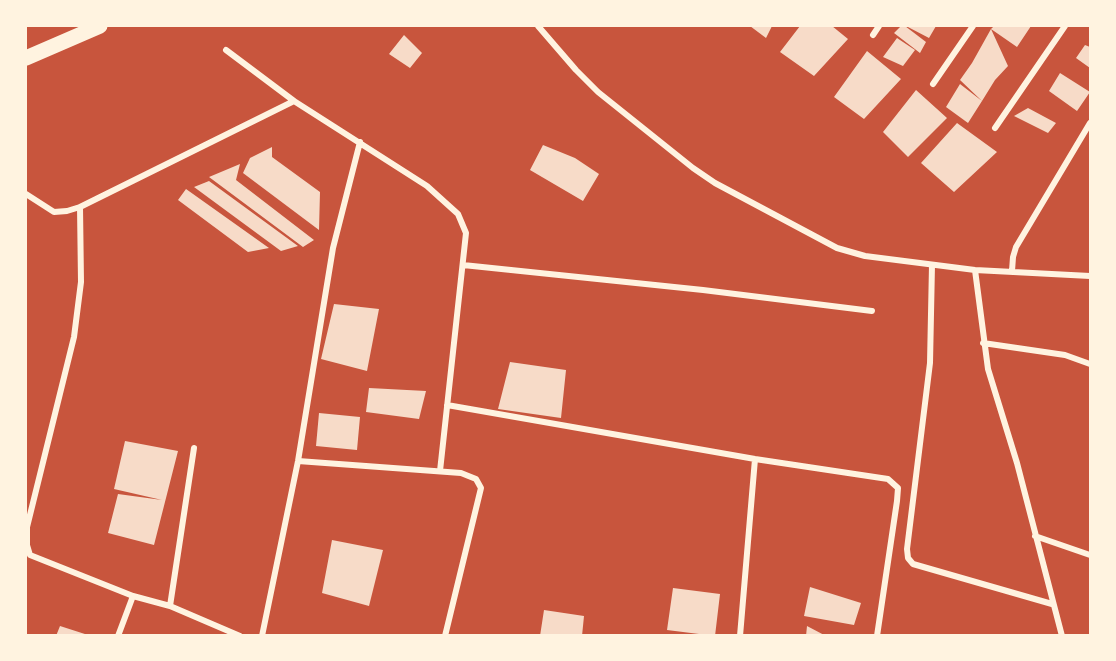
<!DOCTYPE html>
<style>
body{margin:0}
#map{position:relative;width:1116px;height:661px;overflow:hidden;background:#c8553d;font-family:Helvetica,sans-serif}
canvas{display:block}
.frame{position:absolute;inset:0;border:27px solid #fff3e0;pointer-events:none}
</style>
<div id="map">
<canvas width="1116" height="661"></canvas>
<div class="frame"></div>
</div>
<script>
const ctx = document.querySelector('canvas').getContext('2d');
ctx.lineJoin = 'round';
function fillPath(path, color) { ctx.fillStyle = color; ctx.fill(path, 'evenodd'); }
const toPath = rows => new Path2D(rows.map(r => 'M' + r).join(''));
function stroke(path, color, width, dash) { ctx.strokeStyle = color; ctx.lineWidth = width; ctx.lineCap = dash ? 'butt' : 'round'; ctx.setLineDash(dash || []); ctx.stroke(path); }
const building = toPath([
 [750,26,772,26,766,38],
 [800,26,832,26,848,39,814,76,780,52],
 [901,26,905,26,926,42,920,53,894,33],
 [906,26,936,26,929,38],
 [994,26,1031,26,1017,47,991,29,1008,66,995,80,982,101,960,80,972,63,991,29],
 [404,35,422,53,410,68,389,54],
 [897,38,915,50,903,66,883,57],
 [1085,45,1090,47,1090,68,1076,58],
 [867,51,901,79,864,119,834,97],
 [1060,73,1090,92,1077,111,1049,91],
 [960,84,982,101,968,123,946,107],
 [916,90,947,118,908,157,883,132],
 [1028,108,1056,123,1048,133,1014,116],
 [957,123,997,152,954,192,921,163],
 [543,145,575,158,599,174,583,201,530,170],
 [272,147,272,157,320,192,319,230,243,173,250,158],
 [240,164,236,180,314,240,303,247,209,177],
 [209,181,298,246,281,251,194,187],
 [186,189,269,248,248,252,178,200],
 [334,304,379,309,367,371,321,359],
 [510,362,566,370,561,418,498,409],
 [369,388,426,391,419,419,366,412],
 [319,413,360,417,357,450,316,446],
 [125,441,178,451,154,545,108,533,118,494,162,500,114,489],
 [332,540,383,550,369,606,322,593],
 [810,587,861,603,854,625,804,616],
 [673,588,720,594,715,636,667,630],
 [544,610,584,616,582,636,540,636],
 [60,626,88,635,88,636,56,636],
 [807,626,826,636,806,636]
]);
const minor = toPath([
 [538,26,576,70,598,92,693,168,715,183,837,248,865,256,975,270,1090,276],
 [873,35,879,26],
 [226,50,294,101,427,186,458,214,466,233,440,471],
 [933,84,973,26],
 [995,128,1065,26],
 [26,194,54,212,67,211,80,207,294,101],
 [80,207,81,282,74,337,27,527,27,545,30,555,133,596,170,606,240,636],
 [463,265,703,290,872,311],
 [932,265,930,363,907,549,908,558,913,564,1052,604],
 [975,270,988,369,1017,463,1062,636],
 [1012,271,1013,257,1016,247,1090,123],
 [983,343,1065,355,1090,364],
 [447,405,755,459,888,479,898,488,897,501,877,636],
 [298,461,461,473,476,479,481,488,445,636],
 [1035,536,1090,555],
 [170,606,194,448],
 [118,636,133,596],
 [262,636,298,461,333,248,360,142],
 [740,636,755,459]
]);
const primary = toPath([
 [26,58,100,26]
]);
fillPath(building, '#f7dbc8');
stroke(minor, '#fff3e0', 6);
stroke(primary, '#fff3e0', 15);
</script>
